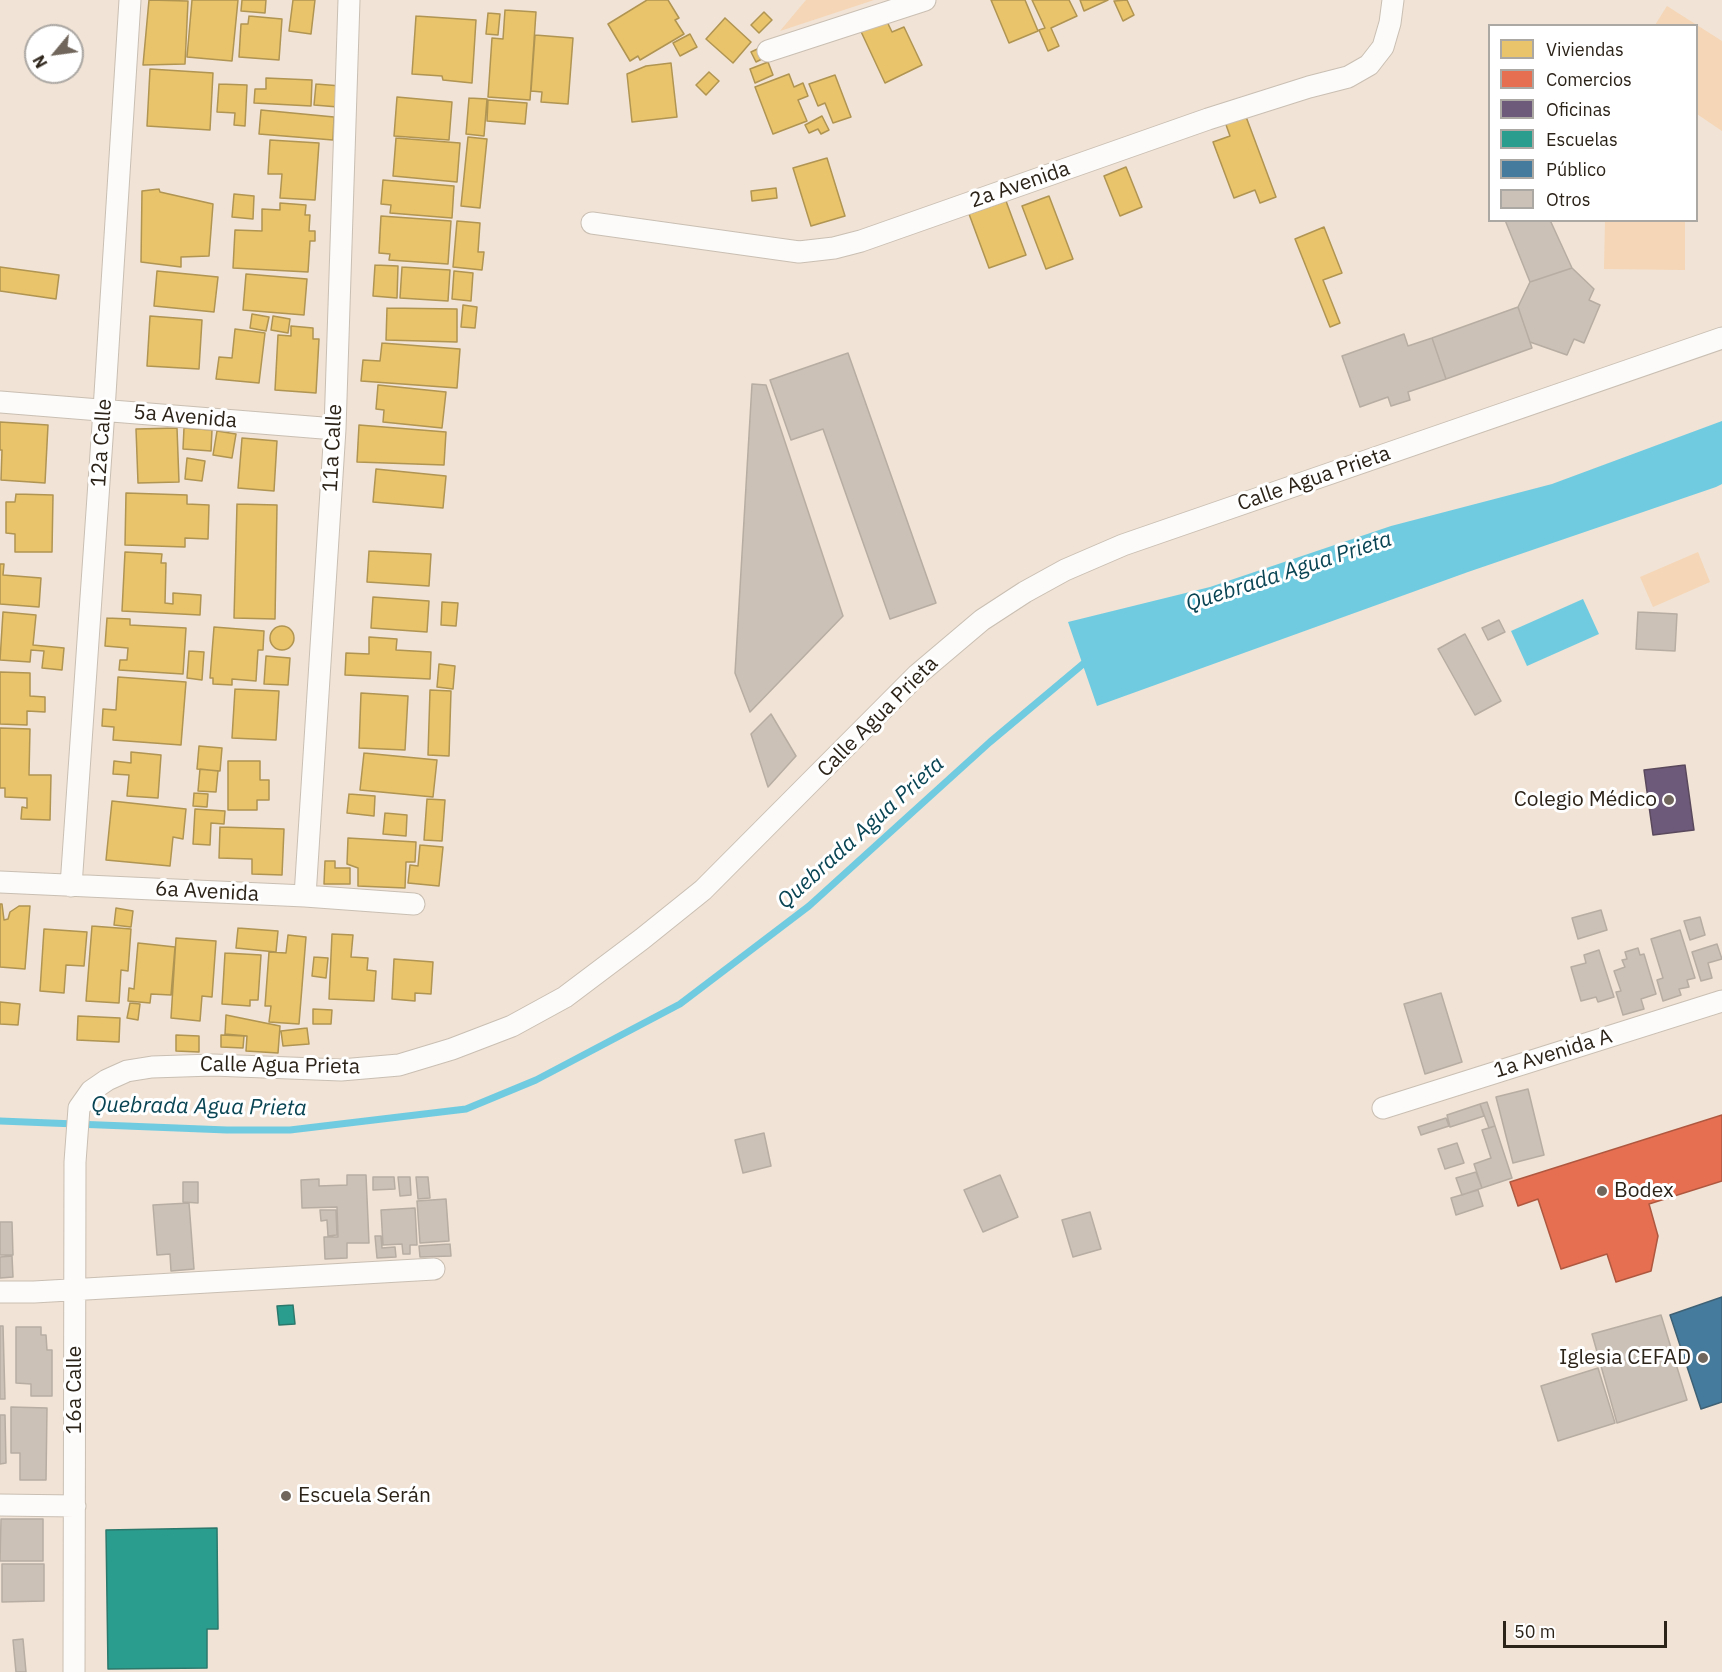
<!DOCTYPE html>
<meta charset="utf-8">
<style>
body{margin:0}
#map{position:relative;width:1722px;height:1672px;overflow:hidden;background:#f1e3d5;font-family:"IBM Plex Sans",sans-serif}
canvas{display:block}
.legend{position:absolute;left:1488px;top:24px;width:210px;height:198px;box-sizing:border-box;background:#fff;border:2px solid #aba7a3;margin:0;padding:8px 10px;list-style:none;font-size:18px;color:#2c2319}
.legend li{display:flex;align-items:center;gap:12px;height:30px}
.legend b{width:30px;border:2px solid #aba7a3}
.north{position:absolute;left:24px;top:24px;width:60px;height:60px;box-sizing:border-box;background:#fff;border:2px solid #aba7a3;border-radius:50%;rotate:241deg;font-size:16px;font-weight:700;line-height:24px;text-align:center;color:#2c2319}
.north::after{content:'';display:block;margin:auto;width:21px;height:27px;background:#71665b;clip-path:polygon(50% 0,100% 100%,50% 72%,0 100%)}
.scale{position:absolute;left:1503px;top:1621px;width:164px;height:27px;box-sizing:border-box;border:3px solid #2c2319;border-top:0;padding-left:8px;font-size:18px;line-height:21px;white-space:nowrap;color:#2c2319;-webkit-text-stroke:4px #fff;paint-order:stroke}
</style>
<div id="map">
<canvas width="1722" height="1672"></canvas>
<ul class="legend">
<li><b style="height:16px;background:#e9c46a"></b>Viviendas</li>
<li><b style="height:16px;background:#e76f51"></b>Comercios</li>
<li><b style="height:16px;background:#6d597a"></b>Oficinas</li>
<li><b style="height:16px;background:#2a9d8f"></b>Escuelas</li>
<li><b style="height:16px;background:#457b9d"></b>Público</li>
<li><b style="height:16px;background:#ccc1b6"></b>Otros</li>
</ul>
<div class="north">N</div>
<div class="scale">50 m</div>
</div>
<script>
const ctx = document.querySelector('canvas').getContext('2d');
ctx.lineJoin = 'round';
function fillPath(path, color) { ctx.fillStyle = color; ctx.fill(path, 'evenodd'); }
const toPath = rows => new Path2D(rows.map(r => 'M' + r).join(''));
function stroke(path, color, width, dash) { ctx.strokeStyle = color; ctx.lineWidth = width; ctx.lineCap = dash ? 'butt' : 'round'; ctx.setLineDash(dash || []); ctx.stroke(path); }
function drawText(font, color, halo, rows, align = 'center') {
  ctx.font = font + ' "IBM Plex Sans",sans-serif'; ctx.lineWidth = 6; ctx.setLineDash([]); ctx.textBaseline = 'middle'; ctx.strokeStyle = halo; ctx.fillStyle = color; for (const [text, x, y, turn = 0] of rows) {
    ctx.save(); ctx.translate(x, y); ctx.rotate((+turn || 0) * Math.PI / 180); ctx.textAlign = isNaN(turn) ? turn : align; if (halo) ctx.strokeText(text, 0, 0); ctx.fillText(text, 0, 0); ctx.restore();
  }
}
const green = toPath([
 [806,0,874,0,780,31],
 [1667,6,1722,41,1722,131,1697,114,1696,26,1655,25],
 [1605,221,1685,221,1685,270,1604,269],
 [1698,552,1710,582,1653,607,1640,577]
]);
const water = toPath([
 [1722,421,1722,484,1716,487,1468,572,1097,706,1068,622,1210,587,1391,526,1552,484],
 [1583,599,1599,634,1527,666,1511,631]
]);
const homes = toPath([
 [149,0,188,1,185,64,143,65,149,0],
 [192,0,238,0,232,61,187,57,192,0],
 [242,0,266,0,265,13,241,11,242,0],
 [293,0,315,0,311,34,289,31,293,0],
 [647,0,668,0,679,18,675,20,684,34,640,60,638,56,630,61,608,24,647,0],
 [991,0,1025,0,1038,31,1009,43,991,0],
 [1032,0,1069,0,1077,16,1051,28,1059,46,1048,51,1039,30,1045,28,1032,0],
 [1080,0,1108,0,1084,11,1080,0],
 [1127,0,1134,15,1123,21,1114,1,1127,0],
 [505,10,536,12,530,100,488,97,492,38,503,39,505,10],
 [882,11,892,32,904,27,922,65,885,83,857,23,882,11],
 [764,12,772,20,759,33,751,25,764,12],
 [488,13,500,14,498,35,486,34,488,13],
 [249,16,282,19,279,60,239,57,241,24,248,24,249,16],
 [416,16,476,20,472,83,443,80,442,76,412,74,416,16],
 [725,18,751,42,733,63,706,39,725,18],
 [690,34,697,47,680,56,673,43,690,34],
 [535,35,573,38,568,104,541,102,542,92,531,91,535,35],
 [770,43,774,53,756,62,751,52,770,43],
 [768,62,773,75,755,83,750,69,768,62],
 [671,63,677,117,632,122,627,74,646,66,671,63],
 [150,69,213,73,210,130,147,126,150,69],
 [709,72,719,81,706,95,696,85,709,72],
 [789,74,794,87,803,83,808,96,798,100,807,121,773,134,755,87,789,74],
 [835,75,851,117,833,123,825,103,818,106,809,84,835,75],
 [266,78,312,80,311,106,254,103,255,89,266,89,266,78],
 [219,84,247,85,245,126,234,125,235,113,217,112,219,84],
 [316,84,341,86,338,107,314,105,316,84],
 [397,97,452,102,449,140,394,136,397,97],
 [469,98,487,99,484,136,466,134,469,98],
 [488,100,527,103,525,124,487,121,488,100],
 [261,110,334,117,333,140,259,134,261,110],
 [1245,114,1276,197,1260,203,1255,190,1234,198,1213,142,1230,136,1225,122,1245,114],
 [822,116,829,130,821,134,818,129,809,133,805,125,822,116],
 [468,137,487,139,480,208,461,206,468,137],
 [396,138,460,143,457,182,393,176,396,138],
 [270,140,319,143,315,200,280,198,282,174,268,174,270,140],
 [827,158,845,216,811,226,793,168,827,158],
 [1126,167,1142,207,1120,216,1104,176,1126,167],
 [383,180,454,186,452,218,390,213,391,205,381,204,383,180],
 [776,188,777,198,752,201,751,191,776,188],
 [159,189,160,192,213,204,209,256,181,257,181,267,141,262,142,191,159,189],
 [234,194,254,196,253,219,232,217,234,194],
 [1049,196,1073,259,1046,269,1022,206,1049,196],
 [1006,201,1026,255,989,268,969,214,1006,201],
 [280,203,306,205,305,215,310,215,309,231,315,231,315,241,310,241,308,272,233,268,235,230,262,231,262,209,280,210,280,203],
 [381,216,451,221,448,264,389,260,390,254,379,253,381,216],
 [457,221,480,223,478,252,484,252,482,270,453,267,457,221],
 [1324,227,1342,273,1323,280,1340,323,1330,327,1295,239,1324,227],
 [375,265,398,266,397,298,373,296,375,265],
 [0,267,59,275,56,299,0,291,0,267],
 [402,267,450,270,448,301,400,298,402,267],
 [157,271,218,277,214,312,154,306,157,271],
 [454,271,473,273,471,301,452,299,454,271],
 [246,274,307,279,304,315,243,310,246,274],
 [463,305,477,307,475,328,461,327,463,305],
 [387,308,457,309,457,342,386,340,387,308],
 [252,314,269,317,266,331,250,328,252,314],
 [150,316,202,320,199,369,147,366,150,316],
 [273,316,290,319,288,333,271,330,273,316],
 [291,326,313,328,313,339,319,339,316,393,275,390,278,335,291,336,291,326],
 [235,329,265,333,259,383,216,379,219,357,232,358,235,329],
 [382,343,460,349,457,388,361,381,363,360,380,361,382,343],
 [378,385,446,392,442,428,383,422,384,410,376,409,378,385],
 [0,422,48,425,45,483,1,480,2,450,0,450,0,422],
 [359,425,446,432,444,465,357,462,359,425],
 [177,428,179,482,138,483,136,429,177,428],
 [184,428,212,430,211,451,183,449,184,428],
 [217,431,236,434,232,458,213,455,217,431],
 [242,438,277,441,274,491,238,488,242,438],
 [187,458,205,461,202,481,185,479,187,458],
 [376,469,446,476,443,508,373,502,376,469],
 [126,493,187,495,187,504,209,505,208,539,185,538,185,547,125,545,126,493],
 [16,494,53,495,52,552,15,552,15,534,6,533,6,502,15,502,16,494],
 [237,504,277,505,275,619,234,618,237,504],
 [369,551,431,554,429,586,367,582,369,551],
 [125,552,162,554,161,563,166,563,165,603,173,604,173,593,201,595,200,615,122,611,125,552],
 [0,564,4,564,3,575,41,578,39,607,0,604,0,564],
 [373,597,429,601,427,632,371,628,373,597],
 [442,602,458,603,456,626,441,625,442,602],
 [3,612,36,615,33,645,64,648,62,670,42,668,44,651,31,650,30,662,0,660,3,612],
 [107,618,130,619,130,625,186,628,183,674,119,670,120,660,127,660,128,648,105,646,107,618],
 '270 638a12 12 0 1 1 24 0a12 12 0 1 1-24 0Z',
 [214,627,264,631,263,650,258,650,256,681,232,679,232,685,213,684,213,678,210,678,214,627],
 [369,637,397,639,396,650,431,652,430,679,345,675,346,653,369,654,369,637],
 [189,651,204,652,202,680,187,678,189,651],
 [266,656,290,658,288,685,264,684,266,656],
 [439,664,455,666,453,689,437,687,439,664],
 [0,672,30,673,30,696,45,697,45,712,27,711,27,725,0,724,0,672],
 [118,677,186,682,181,745,113,740,114,727,102,726,103,709,116,710,118,677],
 [235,689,279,691,276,740,232,738,235,689],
 [430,690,451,691,449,756,428,755,430,690],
 [361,693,408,696,405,750,359,748,361,693],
 [0,728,30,729,29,775,51,775,50,820,21,819,22,807,27,808,27,798,5,797,5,788,0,788,0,728],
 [199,746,222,748,220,771,197,769,199,746],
 [131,752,161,755,158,798,127,796,129,775,113,774,114,761,131,763,131,752],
 [364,753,437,760,433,797,360,790,364,753],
 [228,761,260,761,260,780,269,780,269,800,257,800,257,810,228,810,228,761],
 [200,769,218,771,216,792,198,791,200,769],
 [194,793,208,794,207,807,193,806,194,793],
 [349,794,375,796,374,816,347,813,349,794],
 [427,799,445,800,442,841,424,840,427,799],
 [112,801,186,809,183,839,173,837,170,866,106,860,112,801],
 [195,809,225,811,224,824,211,823,210,845,193,844,195,809],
 [385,813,407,815,406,836,383,834,385,813],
 [220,827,284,829,282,875,252,874,252,859,219,858,220,827],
 [348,838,416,842,415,862,406,862,405,888,358,886,358,868,347,864,348,838],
 [420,845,443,847,439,886,408,883,410,865,418,866,420,845],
 [325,861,335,861,335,868,350,868,350,884,324,884,325,861],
 [0,904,2,904,4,920,8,919,10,912,19,906,30,906,25,969,0,967,0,904],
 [116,908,133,911,131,927,114,925,116,908],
 [92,926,131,929,128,971,121,970,119,1003,86,1001,92,926],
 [238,928,278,931,276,952,236,948,238,928],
 [44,929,87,932,84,966,66,965,64,993,40,991,44,929],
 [332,934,353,935,351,957,368,958,367,970,376,971,374,1001,329,999,332,934],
 [288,935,306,937,299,1024,269,1022,271,1006,265,1006,269,952,286,953,288,935],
 [176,938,216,941,212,997,202,996,200,1021,171,1018,176,938],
 [138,943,175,947,171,995,151,994,150,1003,128,1001,129,988,134,989,138,943],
 [225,953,261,955,258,1000,250,1000,250,1006,222,1004,225,953],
 [314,957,328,958,326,978,312,976,314,957],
 [394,959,433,962,431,994,415,993,415,1001,392,999,394,959],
 [0,1002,20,1004,18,1025,0,1024,0,1002],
 [130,1003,140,1004,138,1020,127,1018,130,1003],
 [313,1009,332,1010,331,1024,313,1024,313,1009],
 [226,1015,280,1026,278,1053,246,1051,247,1036,225,1034,226,1015],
 [78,1016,120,1018,119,1042,77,1040,78,1016],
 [307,1028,309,1044,283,1046,281,1031,307,1028],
 [176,1035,199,1036,199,1052,176,1051,176,1035],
 [221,1035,244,1036,243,1048,221,1047,221,1035]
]);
const shops = toPath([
 [1722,1115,1722,1181,1649,1204,1658,1236,1651,1271,1616,1282,1607,1254,1561,1269,1538,1199,1518,1206,1510,1182,1722,1115]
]);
const offices = toPath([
 [1685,765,1694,830,1653,835,1644,770,1685,765]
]);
const schools = toPath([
 [293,1305,295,1324,279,1325,277,1306,293,1305],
 [217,1528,218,1629,207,1629,207,1668,108,1669,106,1530,217,1528]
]);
const public = toPath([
 [1722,1297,1722,1402,1701,1409,1670,1315,1722,1297]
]);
const stream = toPath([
 [0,1121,227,1130,290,1130,466,1109,536,1080,680,1004,809,906,990,742,1089,659]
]);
const building = toPath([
 [1505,220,1550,220,1572,268,1530,282,1505,220],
 [1572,268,1594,289,1589,300,1600,305,1584,343,1574,339,1567,355,1530,342,1518,307,1530,282,1572,268],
 [1518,307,1532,348,1446,379,1432,338,1518,307],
 [1404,334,1408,346,1432,338,1446,379,1408,392,1410,400,1391,406,1388,397,1360,407,1342,356,1404,334],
 [848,353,936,603,890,619,823,429,791,440,770,380,848,353],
 [752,384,766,385,843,616,750,712,735,673,752,384],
 [1638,612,1677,614,1675,651,1636,649,1638,612],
 [1499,620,1505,632,1488,640,1482,628,1499,620],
 [1465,634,1501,701,1475,715,1438,649,1465,634],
 [771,714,796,756,768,787,751,734,771,714],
 [1601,910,1607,930,1578,939,1572,918,1601,910],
 [1700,917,1705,935,1690,940,1684,921,1700,917],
 [1680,930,1695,978,1687,980,1689,987,1679,989,1681,995,1663,1001,1657,980,1663,978,1651,939,1680,930],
 [1717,944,1722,959,1708,963,1712,978,1701,981,1692,952,1717,944],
 [1638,948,1640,955,1644,954,1656,994,1641,999,1644,1009,1623,1015,1616,992,1621,991,1614,971,1625,967,1622,960,1627,959,1625,952,1638,948],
 [1599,950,1614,997,1598,1002,1596,997,1581,1001,1571,967,1586,963,1584,955,1599,950],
 [1441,993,1462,1062,1425,1074,1404,1004,1441,993],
 [1528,1089,1544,1155,1513,1163,1496,1097,1528,1089],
 [1487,1102,1495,1126,1489,1128,1480,1104,1487,1102],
 [1480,1104,1484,1116,1450,1127,1447,1115,1480,1104],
 [1446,1118,1449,1126,1421,1135,1418,1127,1446,1118],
 [1495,1126,1512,1178,1482,1188,1474,1164,1491,1158,1482,1130,1495,1126],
 [764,1133,771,1166,743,1173,735,1140,764,1133],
 [1457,1143,1464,1163,1445,1169,1438,1149,1457,1143],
 [1476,1172,1482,1188,1462,1195,1456,1178,1476,1172],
 [347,1175,366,1175,369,1243,347,1243,347,1258,325,1259,324,1237,338,1237,337,1207,302,1208,301,1180,319,1179,319,1186,347,1185,347,1175],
 [1000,1175,1018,1217,983,1232,964,1190,1000,1175],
 [373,1177,394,1177,395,1189,373,1190,373,1177],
 [398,1177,410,1177,411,1195,400,1196,398,1177],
 [416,1177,428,1177,430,1198,418,1199,416,1177],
 [183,1182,198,1182,198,1203,183,1202,183,1182],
 [1478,1190,1483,1206,1456,1215,1451,1198,1478,1190],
 [446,1199,449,1241,420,1243,417,1201,446,1199],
 [189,1203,194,1269,171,1271,170,1254,157,1255,153,1205,189,1203],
 [415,1208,417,1245,410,1245,410,1254,403,1254,402,1244,383,1245,381,1210,415,1208],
 [320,1210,336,1210,337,1235,328,1236,327,1220,321,1221,320,1210],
 [1090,1212,1101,1249,1073,1257,1062,1220,1090,1212],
 [0,1222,12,1222,13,1255,0,1255,0,1222],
 [375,1236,381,1236,382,1248,395,1247,396,1257,377,1258,375,1236],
 [450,1244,451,1256,420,1257,419,1246,450,1244],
 [12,1256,13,1277,0,1278,0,1257,12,1256],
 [1661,1315,1687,1400,1617,1423,1592,1334,1661,1315],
 [0,1326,3,1326,5,1399,0,1399,0,1326],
 [16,1327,41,1327,41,1335,46,1335,47,1350,52,1350,52,1396,31,1396,31,1384,16,1383,16,1327],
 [1598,1368,1615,1423,1558,1441,1541,1386,1598,1368],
 [11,1407,47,1408,46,1480,20,1480,20,1453,11,1453,11,1407],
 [0,1415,5,1415,6,1463,0,1464,0,1415],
 [1,1519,43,1519,43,1561,0,1561,1,1519],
 [2,1564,44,1564,44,1601,2,1602,2,1564],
 [23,1639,26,1672,16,1672,13,1640,23,1639]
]);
const minor = toPath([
 [768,51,925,0],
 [592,223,799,252,834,248,861,241,1208,119,1309,87,1348,77,1369,65,1383,47,1390,23,1393,0],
 [0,402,335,429],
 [0,882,305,896,414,904],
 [71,886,104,410,130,0],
 [305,896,335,429,349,0],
 [1383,1108,1722,1001],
 [0,1292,34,1292,434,1269],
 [0,1505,75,1506],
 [74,1672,75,1162,79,1108,91,1091,107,1080,127,1071,152,1067,213,1065,341,1070,399,1065,452,1049,512,1026,565,997,642,939,703,890,917,675,982,620,1025,592,1065,570,1123,545,1722,338]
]);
const markers = [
 [1669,800,6,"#71665b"],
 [1602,1191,6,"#71665b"],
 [1703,1358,6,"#71665b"],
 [286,1496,6,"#71665b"]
];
const streetNames = [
 ["2a Avenida",1020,185,-19],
 ["5a Avenida",185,417,5],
 ["12a Calle",102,443,-86],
 ["11a Calle",333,448,-87],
 ["Calle Agua Prieta",1314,479,-19],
 ["Calle Agua Prieta",878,717,-45],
 ["6a Avenida",207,892,3],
 ["1a Avenida A",1553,1054,-17],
 ["Calle Agua Prieta",280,1066,1],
 ["16a Calle",75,1390,-90]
];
const poiNames = [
 ["Colegio Médico",1657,800],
 ["Bodex",1614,1191,"left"],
 ["Iglesia CEFAD",1691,1358],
 ["Escuela Serán",298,1496,"left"]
];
const waterNames = [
 ["Quebrada Agua Prieta",1289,572,-18],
 ["Quebrada Agua Prieta",861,833,-42],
 ["Quebrada Agua Prieta",199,1107,1]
];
fillPath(green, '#f5d6b6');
fillPath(water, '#70cbe1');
fillPath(homes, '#e9c46a');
stroke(homes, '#b09452', 1.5);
fillPath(shops, '#e76f51');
stroke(shops, '#af5840', 1.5);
fillPath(offices, '#6d597a');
stroke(offices, '#5a495d', 1.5);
fillPath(schools, '#2a9d8f');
stroke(schools, '#2b786c', 1.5);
fillPath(public, '#457b9d');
stroke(public, '#3e6175', 1.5);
stroke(stream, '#70cbe1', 7);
fillPath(building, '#ccc1b6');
stroke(building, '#b7ada2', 1.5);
stroke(minor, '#c9bfb3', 23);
stroke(minor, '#fdfbf9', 21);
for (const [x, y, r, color] of markers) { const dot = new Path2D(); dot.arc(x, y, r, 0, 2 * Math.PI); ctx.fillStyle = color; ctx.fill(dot); stroke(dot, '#fff', 2); }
drawText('21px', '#2c2319', '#fff', streetNames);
drawText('21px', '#2c2319', '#fff', poiNames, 'right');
drawText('italic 22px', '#084453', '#fff', waterNames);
</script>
